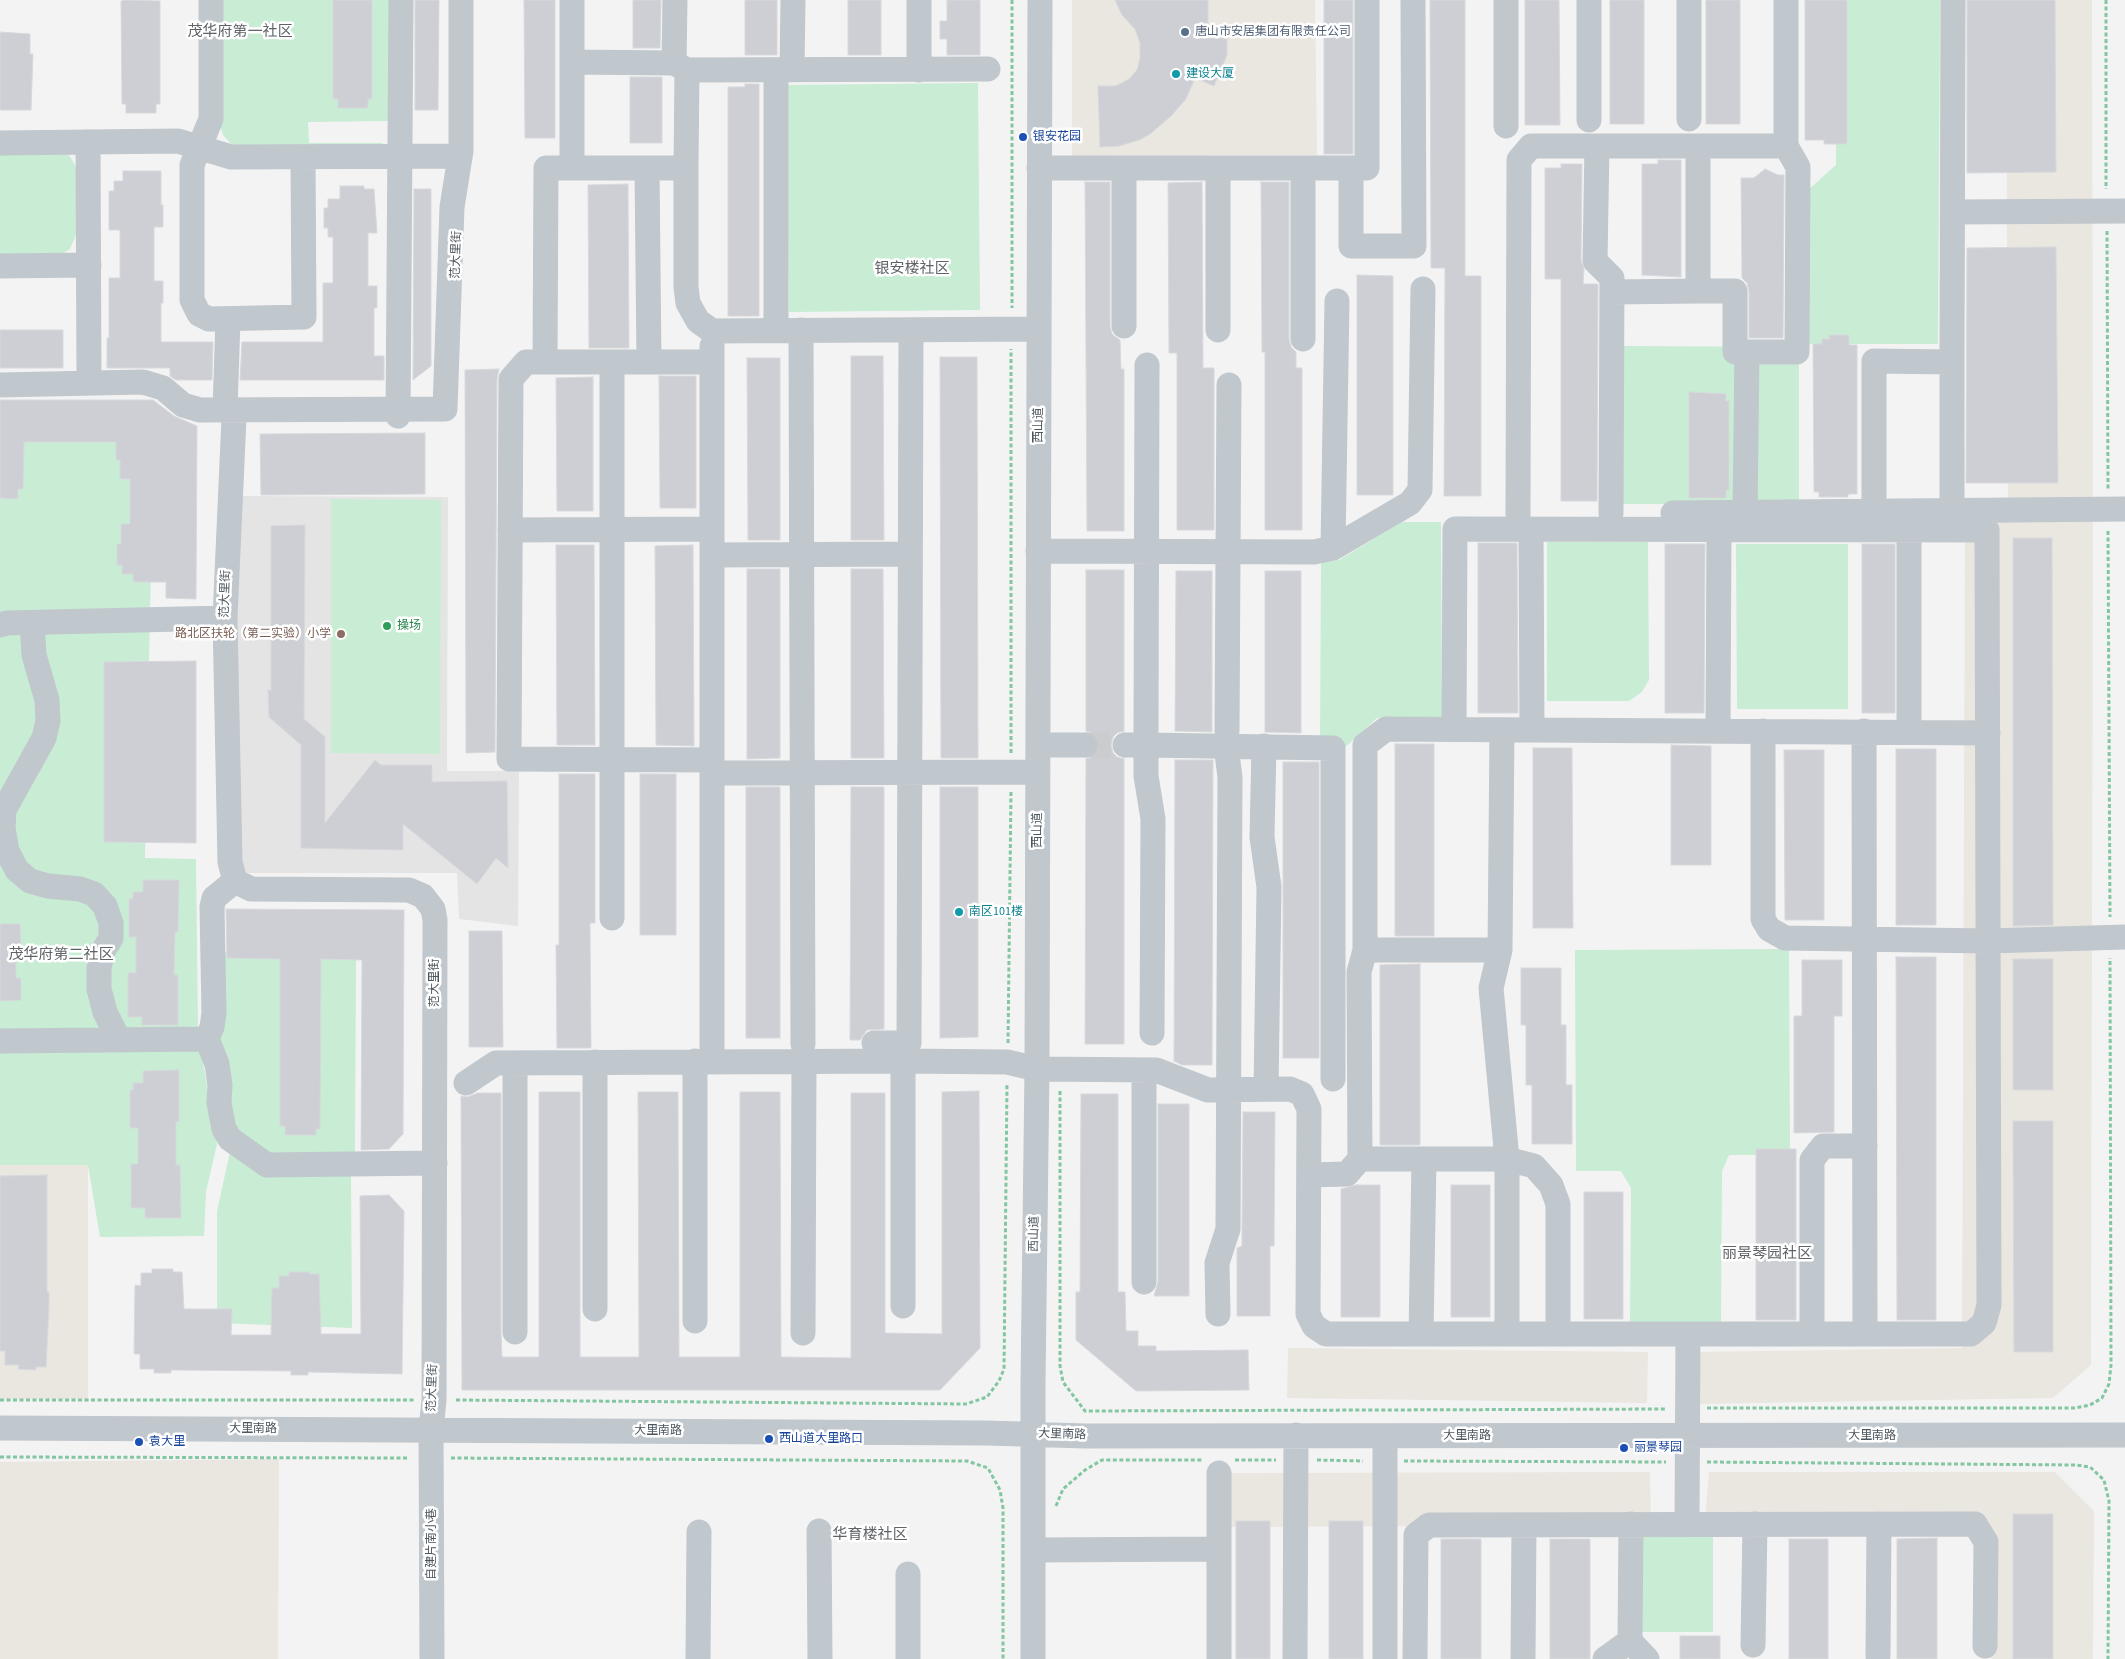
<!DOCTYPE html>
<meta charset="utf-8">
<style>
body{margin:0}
canvas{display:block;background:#f4f3f3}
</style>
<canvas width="2125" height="1659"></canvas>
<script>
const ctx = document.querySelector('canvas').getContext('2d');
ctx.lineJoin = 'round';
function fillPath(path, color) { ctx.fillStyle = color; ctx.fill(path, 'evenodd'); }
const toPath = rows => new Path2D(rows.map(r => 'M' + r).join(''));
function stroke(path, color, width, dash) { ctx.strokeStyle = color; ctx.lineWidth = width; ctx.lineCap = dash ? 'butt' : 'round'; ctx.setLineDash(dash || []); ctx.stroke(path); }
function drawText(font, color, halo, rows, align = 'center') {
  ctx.font = font + ' "Source Sans 3","Noto Sans SC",sans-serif'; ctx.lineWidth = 5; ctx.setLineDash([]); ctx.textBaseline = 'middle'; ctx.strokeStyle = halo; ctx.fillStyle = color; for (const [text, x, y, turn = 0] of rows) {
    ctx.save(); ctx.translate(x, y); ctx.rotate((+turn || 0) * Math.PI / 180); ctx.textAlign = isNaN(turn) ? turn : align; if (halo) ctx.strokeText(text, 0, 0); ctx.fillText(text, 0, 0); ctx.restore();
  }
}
const commercial = toPath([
 [1072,0,1315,0,1317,155,1072,156],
 [2006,0,2092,0,2093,516,2091,1365,2053,1398,1699,1404,1697,1352,1962,1348,1965,517,2008,516],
 [0,1165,88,1165,88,1399,0,1399],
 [1288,1348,1648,1352,1647,1403,1287,1398],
 [279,1459,278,1659,0,1659,0,1462],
 [1650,1472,1651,1525,1230,1527,1230,1473],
 [1709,1472,2055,1472,2094,1511,2093,1659,1991,1659,1990,1524,1705,1521]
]);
const education = toPath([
 [234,496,448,497,447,771,519,771,518,926,459,919,457,873,248,873,234,864]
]);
const green = toPath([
 [219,0,395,0,390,119,387,121,308,122,309,143,383,143,377,148,232,145,223,135,219,122],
 [1837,0,1940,0,1938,344,1797,344,1798,199,1836,165],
 [978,83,980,310,789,312,787,85],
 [0,147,64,150,71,158,76,167,77,232,70,249,62,254,0,257],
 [1623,346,1799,347,1799,504,1623,504],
 [0,418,154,419,145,858,196,859,198,1032,217,1144,206,1192,204,1236,100,1237,88,1165,0,1165],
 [331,499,441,500,440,754,331,753],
 [1402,522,1441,522,1442,717,1377,718,1343,749,1320,749,1321,562,1339,560],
 [1547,542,1648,542,1649,680,1642,692,1629,701,1547,701],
 [1736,544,1848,544,1848,709,1737,709],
 [1789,949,1790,1155,1729,1155,1722,1171,1721,1328,1630,1327,1631,1188,1621,1171,1576,1171,1575,950],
 [216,952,356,952,355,1154,261,1156,235,1133,217,1039],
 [230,1152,351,1173,352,1328,217,1323,217,1211],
 [1642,1537,1713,1537,1713,1632,1642,1632]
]);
const building = toPath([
 [126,0,160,1,160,104,156,104,156,113,126,113,126,104,122,104,121,1,126,0],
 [333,0,372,0,372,99,368,99,368,108,338,108,338,99,333,99,333,0],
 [415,0,439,0,438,110,415,110,415,0],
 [524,0,555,0,555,138,525,138,524,0],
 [633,0,661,0,660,48,633,48,633,0],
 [745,0,777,0,777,55,745,55,745,0],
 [848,0,881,0,881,55,848,55,848,0],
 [947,0,980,0,980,55,947,55,947,39,940,39,940,21,947,21,947,0],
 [1115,0,1208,0,1208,38,1227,38,1227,55,1214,86,1195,78,1186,99,1171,116,1150,134,1139,140,1119,146,1100,147,1098,86,1116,86,1129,79,1137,70,1140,59,1140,43,1135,29,1122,15,1115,0],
 [1324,0,1353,0,1353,154,1324,154,1324,0],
 [1430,0,1465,0,1465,276,1481,276,1481,496,1444,496,1445,268,1431,268,1430,0],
 [1525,0,1559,0,1560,125,1525,125,1525,0],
 [1610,0,1644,0,1644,124,1610,124,1610,0],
 [1706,0,1740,0,1740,124,1706,124,1706,0],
 [1805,0,1847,0,1847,144,1824,144,1824,140,1805,140,1805,0],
 [1967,0,2055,0,2056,172,1967,173,1967,0],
 [0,32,30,34,30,54,33,54,31,110,0,110,0,32],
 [630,77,662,77,662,143,630,143,630,77],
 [745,84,759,84,759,316,728,316,728,87,745,87,745,84],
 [1658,160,1681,160,1681,277,1642,275,1642,164,1658,164,1658,160],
 [1561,164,1582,164,1581,261,1584,269,1583,284,1598,284,1597,501,1561,501,1561,279,1545,279,1545,168,1561,168,1561,164],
 [1765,169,1778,175,1784,175,1783,338,1749,338,1749,291,1747,283,1742,278,1741,178,1754,178,1765,169],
 [123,171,161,171,161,205,163,205,163,227,154,227,154,281,163,281,163,303,161,303,161,342,213,342,212,380,176,380,170,376,170,368,107,368,107,338,109,338,109,278,120,278,120,230,109,230,109,191,114,191,114,181,123,181,123,171],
 [1085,182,1110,182,1110,326,1112,334,1120,340,1121,369,1124,369,1124,531,1087,531,1085,182],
 [1202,182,1203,368,1214,368,1214,530,1177,530,1177,353,1169,353,1168,183,1202,182],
 [1261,182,1289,182,1289,339,1291,347,1296,352,1296,368,1302,368,1302,530,1265,530,1265,352,1262,352,1261,182],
 [628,184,629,348,589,348,588,185,628,184],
 [340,186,364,186,364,189,374,189,377,233,368,233,368,286,377,286,377,308,374,308,374,356,384,356,384,380,240,380,242,342,323,342,323,283,333,283,333,237,328,237,328,228,324,228,324,208,328,208,328,199,340,199,340,186],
 [414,189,431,189,431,366,413,380,414,189],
 [2056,247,2058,483,1966,483,1967,248,2056,247],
 [1357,275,1393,276,1393,495,1357,495,1357,275],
 [0,330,63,330,63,368,0,368,0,330],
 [1829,335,1849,335,1849,345,1857,345,1857,494,1848,494,1848,497,1819,497,1819,492,1814,492,1813,344,1822,344,1822,339,1829,339,1829,335],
 [851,356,883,356,884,540,851,540,851,356],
 [940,357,977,357,978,758,941,758,940,357],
 [747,358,780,358,780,540,748,540,747,358],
 [499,369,497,379,495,752,466,753,465,370,499,369],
 [659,376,696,376,696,508,660,508,659,376],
 [593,377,593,511,557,511,556,378,593,377],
 [1689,392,1726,394,1726,401,1729,401,1729,490,1726,490,1726,498,1689,498,1689,392],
 [0,400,153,400,174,416,197,426,196,599,166,598,166,582,133,582,133,574,122,574,122,565,117,565,117,544,121,544,121,524,130,524,130,479,120,479,120,460,116,460,116,442,24,442,23,489,18,489,18,499,0,498,0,400],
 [425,433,425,494,261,495,260,434,425,433],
 [305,525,304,719,325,737,325,823,375,760,381,765,432,765,432,782,507,781,508,868,496,858,477,884,403,824,403,850,301,848,301,745,269,717,268,689,271,691,271,526,305,525],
 [2013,538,2052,538,2053,925,2013,926,2013,538],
 [1478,543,1517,543,1518,713,1478,713,1478,543],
 [1665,544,1705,544,1704,713,1665,713,1665,544],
 [1862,544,1895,544,1895,713,1862,713,1862,544],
 [556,545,594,545,595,745,557,745,556,545],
 [693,545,694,746,656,745,655,546,693,545],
 [747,569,780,569,780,758,747,759,747,569],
 [851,569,883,569,884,758,851,758,851,569],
 [1086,570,1124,570,1124,731,1117,733,1113,737,1111,745,1113,753,1117,757,1124,759,1124,1044,1085,1044,1086,759,1093,757,1097,753,1099,745,1097,737,1093,733,1086,731,1086,570],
 [1176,571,1212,571,1212,732,1175,731,1176,571],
 [1265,571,1301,571,1301,733,1265,732,1265,571],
 [196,661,196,843,104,842,104,662,196,661],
 [1395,744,1434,744,1434,936,1395,936,1395,744],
 [1671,745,1711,746,1711,865,1671,865,1671,745],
 [1533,748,1572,748,1573,928,1533,928,1533,748],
 [1896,749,1936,749,1936,925,1896,925,1896,749],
 [1784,750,1824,750,1824,920,1785,920,1784,750],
 [1175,760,1213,760,1212,1065,1182,1065,1174,1061,1175,760],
 [1283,762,1319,762,1319,1058,1283,1058,1283,762],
 [559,774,595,774,595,923,590,923,591,1048,557,1048,556,945,559,945,559,774],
 [640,774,676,774,676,935,640,935,640,774],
 [746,787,780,787,780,1038,746,1038,746,787],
 [851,787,884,787,884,1029,867,1030,860,1040,850,1040,851,787],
 [940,787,978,787,978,1037,940,1038,940,787],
 [143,880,179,880,178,932,175,932,174,975,178,975,178,1025,142,1025,142,1017,128,1017,128,973,136,973,136,937,129,937,129,899,133,899,133,892,143,892,143,880],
 [226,909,404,910,403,1134,389,1149,361,1150,362,960,321,959,320,1129,316,1129,316,1135,285,1135,285,1126,280,1126,280,959,227,958,226,909],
 [0,924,20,924,21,947,16,947,16,978,21,978,21,1000,0,1001,0,924],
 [469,931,502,931,503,1047,469,1047,469,931],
 [1896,957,1936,957,1936,1320,1897,1320,1896,957],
 [2013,959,2053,959,2053,1090,2013,1090,2013,959],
 [1802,960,1842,960,1842,1016,1834,1016,1834,1132,1794,1133,1794,1016,1802,1016,1802,960],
 [1420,964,1420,1145,1380,1145,1380,965,1420,964],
 [1521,968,1561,968,1561,1025,1566,1025,1566,1085,1572,1085,1572,1144,1532,1144,1532,1085,1526,1085,1526,1025,1521,1025,1521,968],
 [179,1070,179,1122,176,1122,176,1165,180,1165,181,1218,145,1218,145,1208,131,1208,131,1164,138,1164,138,1128,130,1128,130,1090,133,1090,133,1083,143,1083,143,1071,179,1070],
 [979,1091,980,1348,940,1390,462,1390,461,1096,467,1097,478,1093,501,1093,501,1332,502,1357,539,1357,539,1092,580,1092,580,1357,639,1357,638,1092,678,1092,679,1357,740,1357,740,1092,780,1092,781,1357,851,1358,851,1093,885,1093,885,1333,942,1334,942,1092,979,1091],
 [1081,1094,1118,1094,1118,1292,1125,1292,1126,1331,1138,1331,1138,1346,1156,1346,1156,1351,1248,1350,1249,1390,1136,1391,1076,1340,1076,1292,1080,1292,1081,1094],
 [1158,1104,1189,1104,1189,1296,1154,1296,1158,1282,1158,1104],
 [1243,1112,1275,1112,1274,1246,1270,1246,1270,1316,1237,1316,1237,1248,1242,1246,1242,1229,1243,1112],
 [2013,1121,2053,1121,2053,1352,2014,1352,2013,1121],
 [1756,1149,1796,1149,1796,1320,1756,1320,1756,1149],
 [47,1175,47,1292,49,1292,49,1307,46,1367,36,1367,36,1370,18,1369,19,1365,5,1365,5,1351,0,1351,0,1176,47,1175],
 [1356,1185,1380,1185,1380,1317,1341,1317,1341,1189,1356,1185],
 [1451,1185,1490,1185,1490,1317,1451,1317,1451,1185],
 [1584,1192,1623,1192,1623,1319,1584,1319,1584,1192],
 [389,1195,404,1211,402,1374,308,1372,308,1375,291,1375,291,1371,171,1370,171,1373,154,1373,154,1369,140,1369,140,1354,134,1354,135,1285,141,1286,141,1273,152,1273,152,1269,173,1269,173,1272,182,1272,184,1309,232,1309,231,1335,271,1335,272,1288,279,1288,279,1276,289,1276,289,1272,310,1272,310,1274,319,1274,321,1334,361,1334,360,1196,389,1195],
 [2013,1514,2053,1514,2053,1659,2013,1659,2013,1514],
 [1236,1521,1270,1521,1270,1659,1236,1659,1236,1521],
 [1329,1521,1363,1521,1363,1659,1329,1659,1329,1521],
 [1937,1538,1937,1659,1897,1659,1897,1539,1937,1538],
 [1441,1539,1481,1539,1481,1659,1441,1659,1441,1539],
 [1550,1539,1590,1539,1590,1659,1550,1659,1550,1539],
 [1789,1539,1828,1539,1828,1659,1789,1659,1789,1539],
 [1680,1636,1720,1636,1720,1659,1680,1659,1680,1636]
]);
const minorTunnel = toPath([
 [1085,745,1125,745]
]);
const path = toPath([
 [1012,0,1012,308],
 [2106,0,2106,189],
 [2107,231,2108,489],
 [2108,531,2110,917],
 [1011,753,1011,349],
 [1008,1043,1011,791],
 [1060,1091,1060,1366,1063,1382,1085,1411,1666,1409],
 [0,1400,414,1400],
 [456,1400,966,1404,987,1397,999,1381,1004,1369,1007,1084],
 [1707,1408,2075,1408,2090,1405,2102,1398,2109,1384,2111,1365,2110,958],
 [0,1457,409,1458],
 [451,1458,967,1461,988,1468,1000,1490,1003,1508,1003,1659],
 [1235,1460,1276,1460],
 [1317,1460,1363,1461],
 [1404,1461,1666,1462],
 [1707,1462,2075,1465,2090,1467,2104,1480,2109,1501,2108,1659],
 [1056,1506,1063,1489,1085,1470,1102,1460,1203,1460]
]);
const minor = toPath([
 [211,0,211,119,192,165,192,300,199,314,209,319,304,317,303,157],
 [1589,0,1589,120],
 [1689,0,1689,119],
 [573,62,674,63,687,70],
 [674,63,675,0],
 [792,70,793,0],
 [919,70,919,0],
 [1506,126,1506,0],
 [88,142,89,383],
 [0,143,178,141,231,157,460,156],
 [1597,146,1595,261,1612,278,1611,513],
 [1698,146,1698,291,1735,291,1735,352,1747,352],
 [572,168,572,0],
 [647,168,649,362],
 [686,168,687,70,988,69],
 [1039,168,1367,168,1367,0],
 [1124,168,1124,326],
 [1218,168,1218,330],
 [1351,168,1351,246,1414,246,1413,0],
 [1953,212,2125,211],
 [0,266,89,265],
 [1612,292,1698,291],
 [228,319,225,410,234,418],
 [776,330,776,70],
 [801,330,803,1044],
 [1303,339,1303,168],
 [712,346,712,1061],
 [545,362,546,168,686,168,686,287,688,303,698,321,712,331,1039,329],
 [612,362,612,918],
 [712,362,526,362,511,379,509,759,712,760],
 [1952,362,1952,510],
 [0,385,143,382,163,388,183,405,200,410,445,409,452,207,461,151,461,0],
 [398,416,401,0],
 [234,418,225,618,230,862,235,881,251,889,409,890,423,896,433,909,435,920,434,1400,431,1430,432,1659],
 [1874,511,1874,361,1952,362,1953,0],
 [1745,512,1747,352,1797,352,1798,167,1786,146],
 [1673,513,2125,509],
 [1518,514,1519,160,1531,146,1786,146,1786,0],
 [510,530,712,529],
 [1531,530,1532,730],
 [1909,530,1909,731],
 [1333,548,1337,301],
 [1038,551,1314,552,1333,548,1410,503,1420,490,1423,289],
 [712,555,910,554],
 [32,623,34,655,47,700,48,721,44,738,4,810,3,828,7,851,17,870,30,881,48,886,80,889,94,894,105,906,111,923,111,938,103,951,99,968,99,989,105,1012,119,1040],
 [0,625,7,623,225,618],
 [1502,730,1500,950,1491,988,1507,1159,1534,1166,1551,1185,1558,1204,1558,1334],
 [1227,731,1229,385],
 [1718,731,1719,530],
 [1763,731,1763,919,1769,929,1785,938,1988,941,2125,937],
 [1864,731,1865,1333],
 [1146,734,1147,365],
 [1038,745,1085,745],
 [1125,745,1146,745,1146,776,1153,819,1152,1033],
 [1146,745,1333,748,1333,1079],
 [1264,746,1262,837,1269,887,1266,1089],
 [712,773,1038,772],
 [1365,950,1500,950],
 [207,1039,212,1027,214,1013,212,907,214,898,235,881],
 [0,1041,207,1039,217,1064,220,1085,219,1103,224,1129,230,1139,267,1165,435,1163],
 [874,1043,909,1043,911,330],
 [695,1061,695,1321],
 [903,1061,903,1306],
 [595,1062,595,1309],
 [515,1063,515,1332],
 [466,1083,496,1063,903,1061,1007,1062,1037,1069,1156,1070,1208,1090,1290,1089,1302,1094,1309,1109,1308,1314,1314,1326,1326,1334,1971,1334,1984,1323,1989,1305,1987,530,1455,529,1454,729],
 [1360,1159,1507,1159,1507,1334],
 [1309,1175,1347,1174,1360,1159,1359,972,1365,950,1365,745,1386,729,1988,733],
 [1144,1282,1144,1070],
 [1218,1314,1217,1263,1228,1229,1230,777,1226,746],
 [803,1333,804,1061],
 [1812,1333,1812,1160,1823,1146,1865,1146],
 [1421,1334,1424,1159],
 [0,1428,986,1433,1086,1436,2125,1435],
 [1219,1473,1219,1659],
 [1687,1524,1688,1334],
 [819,1531,820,1659],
 [1033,1550,1219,1549],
 [908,1574,908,1659],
 [1630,1641,1631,1524],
 [1753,1645,1755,1524],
 [1878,1656,1879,1524],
 [698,1659,699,1532],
 [1033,1659,1033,1383,1037,1069,1040,0],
 [1295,1659,1296,1435],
 [1385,1659,1385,1436],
 [1415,1659,1416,1535,1429,1525,1975,1524,1986,1542,1985,1646],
 [1523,1659,1524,1525],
 [1605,1659,1630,1641,1647,1659]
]);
const markers = [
 [1185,32,5,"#5c6f8a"],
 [1176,74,5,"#0f9aa8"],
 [1023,137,5,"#1a4fb4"],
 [387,626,5,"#2e9e5b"],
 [341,634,5,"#8d6e63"],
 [959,912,5,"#0f9aa8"],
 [769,1439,5,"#1a4fb4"],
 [139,1442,5,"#1a4fb4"],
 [1624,1448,5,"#1a4fb4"]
];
const serviceNames = [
 ["唐山市安居集团有限责任公司",1195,32]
];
const cultureNames = [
 ["建设大厦",1186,74],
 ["南区101楼",969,912]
];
const transitNames = [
 ["银安花园",1033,137],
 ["西山道大里路口",779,1439],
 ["袁大里",149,1442],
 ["丽景琴园",1634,1448]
];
const streetNames = [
 ["范大里街",457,255,-88],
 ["西山道",1039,425,-90],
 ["范大里街",226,594,-88],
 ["西山道",1038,830,-90],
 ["范大里街",435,983,-90],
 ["西山道",1035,1234,-89],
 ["范大里街",433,1388,-88],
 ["大里南路",253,1429],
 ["大里南路",658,1431],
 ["大里南路",1062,1435,2],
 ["大里南路",1467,1436],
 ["大里南路",1872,1436],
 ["自建片南小巷",432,1544,-90]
];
const leisureNames = [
 ["操场",397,626]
];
const educationNames = [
 ["路北区扶轮（第二实验）小学",331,634]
];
const quarterNames = [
 ["茂华府第一社区",240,33],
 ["银安楼社区",912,270],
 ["茂华府第二社区",61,956],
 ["丽景琴园社区",1767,1255],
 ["华育楼社区",870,1536]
];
fillPath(commercial, '#eae7e1');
fillPath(education, '#e5e4e4');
fillPath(green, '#c8ecd4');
fillPath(building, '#cdcfd4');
stroke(building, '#d7d9dd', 1);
stroke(minorTunnel, '#caccce', 25, [25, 12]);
stroke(path, '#83c6a2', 3, [4, 2.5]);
stroke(minor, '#c0c7cd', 25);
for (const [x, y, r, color] of markers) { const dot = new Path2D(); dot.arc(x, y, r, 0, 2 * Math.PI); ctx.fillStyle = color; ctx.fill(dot); stroke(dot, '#fff', 2); }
drawText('12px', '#4e5e75', '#fff', serviceNames, 'left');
drawText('12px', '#0d838f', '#fff', cultureNames, 'left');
drawText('12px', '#164399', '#fff', transitNames, 'left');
drawText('12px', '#4c565e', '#fff', streetNames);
drawText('12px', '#27864d', '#fff', leisureNames, 'left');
drawText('12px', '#785e54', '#fff', educationNames, 'right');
drawText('15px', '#606366', '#fff', quarterNames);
</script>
